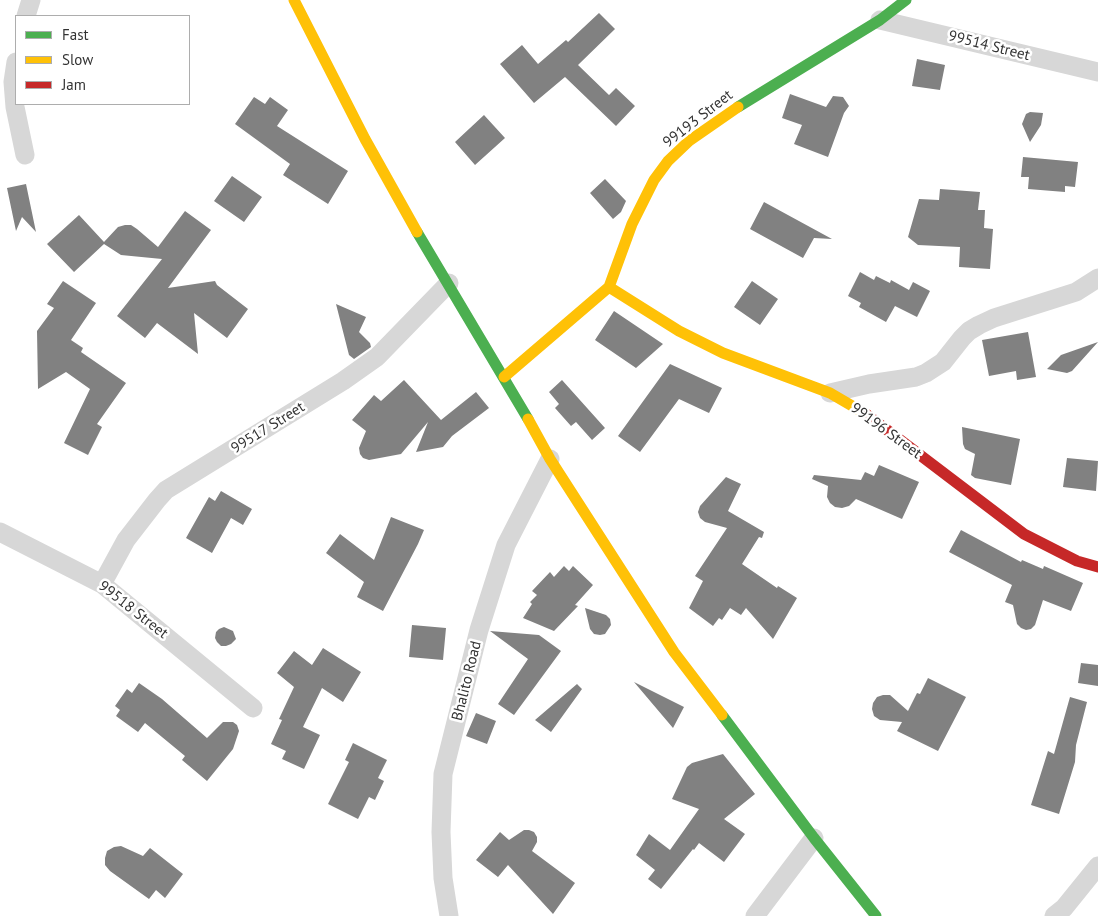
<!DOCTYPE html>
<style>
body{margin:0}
#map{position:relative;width:1098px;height:916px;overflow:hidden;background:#fff;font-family:"PT Sans",sans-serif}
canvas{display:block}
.legend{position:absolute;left:15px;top:15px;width:175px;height:90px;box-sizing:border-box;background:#fff;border:1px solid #adadad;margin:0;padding:6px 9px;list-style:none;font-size:15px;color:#333}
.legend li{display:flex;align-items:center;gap:10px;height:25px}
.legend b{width:25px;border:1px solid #adadad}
</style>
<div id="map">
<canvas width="1098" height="916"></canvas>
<ul class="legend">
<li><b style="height:6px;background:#4caf50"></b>Fast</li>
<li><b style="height:6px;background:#ffc107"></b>Slow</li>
<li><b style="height:6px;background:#c62828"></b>Jam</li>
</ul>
</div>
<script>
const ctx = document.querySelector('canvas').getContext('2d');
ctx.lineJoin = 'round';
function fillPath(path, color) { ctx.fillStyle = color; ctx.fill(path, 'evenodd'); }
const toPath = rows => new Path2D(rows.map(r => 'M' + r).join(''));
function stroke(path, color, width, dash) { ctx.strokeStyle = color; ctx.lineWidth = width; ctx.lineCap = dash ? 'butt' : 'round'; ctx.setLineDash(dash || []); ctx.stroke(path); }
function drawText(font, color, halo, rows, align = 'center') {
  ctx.font = font + ' "PT Sans",sans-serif'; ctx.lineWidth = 5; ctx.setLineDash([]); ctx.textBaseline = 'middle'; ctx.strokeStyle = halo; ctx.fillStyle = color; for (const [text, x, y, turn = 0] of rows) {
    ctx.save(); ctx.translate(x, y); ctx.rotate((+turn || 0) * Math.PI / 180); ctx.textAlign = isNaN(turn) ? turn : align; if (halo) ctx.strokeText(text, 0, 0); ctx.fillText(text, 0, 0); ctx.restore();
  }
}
const building = toPath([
 [599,13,615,29,578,65,609,95,616,88,635,106,616,126,565,77,534,103,500,64,522,45,538,64,566,40,568,42],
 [917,59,945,65,940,90,912,86],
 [790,94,826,107,833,96,843,97,849,106,844,113,828,157,794,144,802,125,782,118],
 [254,97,265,104,270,97,288,110,277,126,348,171,328,204,283,175,290,164,235,124],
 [1030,112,1043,113,1041,125,1030,142,1022,124,1026,114],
 [484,115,505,138,475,165,455,142],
 [1023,157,1078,162,1075,187,1065,186,1065,192,1028,189,1029,177,1021,177],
 [232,176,262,197,244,222,214,201],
 [605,179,626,201,621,212,613,219,590,193],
 [26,184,36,232,22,217,16,231,7,188],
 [940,189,980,192,978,210,985,210,984,228,993,229,990,269,959,267,960,247,918,245,908,237,919,199,939,200],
 [764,202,832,239,814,238,803,258,750,229],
 [185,211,211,230,168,288,215,281,217,285,248,309,227,338,194,313,198,354,157,323,145,338,117,316,162,259,121,255,104,244,74,272,47,244,79,215,104,242,118,227,125,225,131,225,137,229,158,247],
 [860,272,874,280,876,276,890,283,891,280,909,290,913,282,930,291,917,317,895,306,886,322,859,307,861,303,848,296],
 [63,281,96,303,71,340,83,348,81,352,126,383,97,424,102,427,88,455,64,443,90,389,66,372,38,389,37,331,54,308,47,304],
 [752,281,778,299,760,325,734,307],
 [336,304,366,317,359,332,370,343,371,347,354,359,349,355],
 [614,311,663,344,636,368,595,340],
 [1028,332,1036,377,1017,380,1016,371,989,376,982,340],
 [1098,342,1072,371,1067,373,1047,369,1061,355],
 [670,364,722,388,709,413,679,399,640,452,618,436],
 [404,380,441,420,476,392,489,408,452,436,443,447,416,452,428,422,401,454,369,460,363,458,360,454,359,448,366,431,352,420,374,395,381,401],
 [562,380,605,428,592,440,576,422,571,426,555,408,559,404,549,392],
 [962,427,1020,439,1011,485,975,478,971,475,975,454,965,449,963,444],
 [1067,458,1098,461,1096,491,1063,487],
 [879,465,919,482,902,519,856,499,849,506,842,508,835,507,830,503,827,497,828,486,812,479,814,475,861,480,865,472,874,476],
 [726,477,741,484,728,511,764,532,762,538,759,537,742,564,777,588,778,586,797,598,773,639,746,608,741,615,730,608,722,620,719,618,713,626,689,608,703,581,695,576,727,528,705,522,700,518,698,512,700,506],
 [221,491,252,509,243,525,231,518,212,553,186,538,209,497,215,501],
 [391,517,424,530,418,544,383,611,357,597,364,582,326,553,340,534,374,560],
 [961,530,1021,562,1022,560,1043,569,1044,566,1083,583,1071,611,1043,600,1035,625,1031,629,1026,630,1021,628,1017,624,1013,605,1005,602,1012,585,949,552],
 [564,566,569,571,573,566,593,585,575,605,578,606,554,631,523,618,532,604,530,602,537,595,532,591,550,572,554,577],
 [585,608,606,615,610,619,611,625,605,634,600,635,594,634,590,629],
 [412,625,446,628,443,660,409,657],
 [224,627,233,631,236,639,231,644,226,646,221,646,217,642,215,638,216,632,219,629],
 [490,631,539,635,561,651,514,715,498,704,528,659],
 [323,648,361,672,343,702,322,688,303,727,320,735,304,769,282,759,286,751,271,744,282,720,279,719,294,687,277,673,294,651,312,665],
 [1081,663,1098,665,1098,686,1078,683],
 [928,678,966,697,938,751,897,731,902,722,880,720,874,716,872,709,873,703,877,697,883,695,890,695,908,711,917,693,920,694],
 [634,682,684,707,673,728],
 [139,683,162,699,207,738,223,722,233,722,237,725,239,731,233,749,207,781,182,760,185,756,145,723,138,732,116,716,120,710,115,706,127,689,132,693],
 [577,684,582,689,551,732,535,720],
 [1070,697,1087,702,1076,745,1075,762,1059,814,1031,805,1048,751,1054,754],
 [476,713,496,721,487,744,466,736],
 [353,743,387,760,378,778,384,781,375,800,369,797,358,819,328,804,349,762,345,760],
 [723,754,755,794,724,819,745,834,724,862,699,843,694,850,693,849,661,889,648,879,655,870,636,855,649,834,670,850,699,809,672,799,687,767,692,763],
 [524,830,529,830,534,832,537,837,537,842,532,851,575,883,553,914,508,865,498,877,476,860,500,832,509,840],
 [121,846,143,856,150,848,183,874,165,898,156,890,149,899,110,871,105,865,105,858,107,851,114,847]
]);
const street = toPath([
 [26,16,31,0],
 [880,20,1098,72],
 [16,62,13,82,15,107,25,155],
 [830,393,869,384,916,377,926,373,943,362,962,338,969,331,979,325,994,318,1076,292,1098,278],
 [0,532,102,584,253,708],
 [102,584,126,540,157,500,166,490,343,381,377,357,449,283],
 [449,916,443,878,441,832,443,774,479,630,506,545,550,459],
 [755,916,814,838],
 [1054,916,1064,908,1098,866]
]);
const fast = toPath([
 [738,107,880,20,906,0],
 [417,232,528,419],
 [722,715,814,838,876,916]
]);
const slow = toPath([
 [294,0,365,139,417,232],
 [609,287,679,331,723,353,830,393,866,414],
 [504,377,609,287,632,224,654,180,668,161,689,141,738,107],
 [528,419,550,459,674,652,722,715]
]);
const jam = toPath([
 [866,414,1024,534,1077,561,1098,567]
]);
const streetNames = [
 ["99514 Street",989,46,14],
 ["99193 Street",698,119,-38],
 ["99517 Street",268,428,-32],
 ["99196 Street",886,431,36],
 ["99518 Street",133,610,38],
 ["Bhalito Road",467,681,-76]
];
fillPath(building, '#818181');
stroke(street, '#d7d7d7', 19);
stroke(fast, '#4caf50', 11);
stroke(slow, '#ffc107', 11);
stroke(jam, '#c62828', 11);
drawText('15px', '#333', '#fff', streetNames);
</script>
